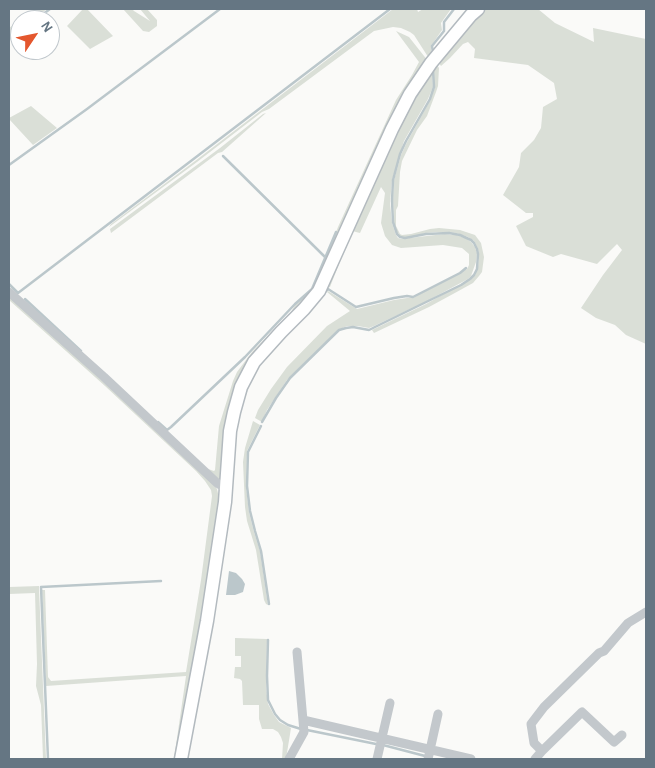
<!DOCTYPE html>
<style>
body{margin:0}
#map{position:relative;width:655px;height:768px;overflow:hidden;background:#fafaf8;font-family:"Alegreya Sans",sans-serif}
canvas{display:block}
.frame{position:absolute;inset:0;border:10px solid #657683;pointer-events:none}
.north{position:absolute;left:10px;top:10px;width:50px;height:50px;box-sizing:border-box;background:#fff;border:1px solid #c1c8cd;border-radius:50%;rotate:56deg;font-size:14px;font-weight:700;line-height:20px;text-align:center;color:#657683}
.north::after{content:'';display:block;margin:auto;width:18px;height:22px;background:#e4572e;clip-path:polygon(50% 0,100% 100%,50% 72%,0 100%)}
</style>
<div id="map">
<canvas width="655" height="768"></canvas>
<div class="frame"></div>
<div class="north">N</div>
</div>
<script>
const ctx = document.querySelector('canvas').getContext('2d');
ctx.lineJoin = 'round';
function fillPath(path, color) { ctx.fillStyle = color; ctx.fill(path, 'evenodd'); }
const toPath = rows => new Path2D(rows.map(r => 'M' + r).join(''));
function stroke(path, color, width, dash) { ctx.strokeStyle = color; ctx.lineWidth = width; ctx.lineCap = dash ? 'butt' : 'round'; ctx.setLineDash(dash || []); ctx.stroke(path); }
const green = toPath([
 [35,9,47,9,32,20,20,20,20,29,9,37,9,28],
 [83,9,87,9,113,36,90,49,67,26],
 [123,9,132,9,134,11,150,21,140,9,147,9,157,20,157,26,149,32,143,31],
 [393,9,417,9,418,12,423,9,451,9,441,23,442,30,431,46,431,58,430,60,414,35,410,32,401,28,393,27,374,31,269,109,262,112,197,162,109,227,111,224,195,161],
 [482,9,538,9,555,23,594,42,593,28,646,39,646,344,626,335,615,325,596,318,581,308,603,275,622,250,617,244,597,264,561,254,553,257,526,246,516,226,533,217,533,213,526,213,503,195,519,167,521,153,534,140,541,128,543,107,557,99,554,83,528,65,474,58,475,49,468,42,463,44,450,58,441,66,436,59],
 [396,31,409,37,428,61,321,280,254,358,221,480,219,481,208,469,214,471,215,470,219,426,233,381,237,372,252,352,291,312,295,305,313,289,338,227,396,100,412,75,419,62],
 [435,62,439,68,438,86,436,92,427,116,417,130,402,161,400,172,398,206,396,210,396,226,400,234,402,235,411,234,430,229,439,228,460,230,475,235,481,243,484,257,482,272,479,276,473,283,453,294,429,307,374,333,372,330,426,304,469,280,475,275,478,267,479,257,478,249,474,241,468,237,456,233,436,232,426,233,411,237,401,237,395,229,394,222,393,201,394,180,401,155,407,142,431,99,435,87,433,74,432,75,433,87,428,99,404,141,392,180,390,203,392,223,396,235,398,238,401,239,444,234,457,235,467,239,471,242,475,247,477,253,476,262,471,276,468,279,425,302,374,326,369,328,358,326,347,326,338,330,287,380,267,410,262,422,255,418,258,410,271,389,287,367,327,326,350,311,327,292,328,291,357,309,394,300,407,298,413,298,467,269,469,265,469,254,462,248,443,245,401,248,392,245,385,236,381,223,385,193,381,187,360,233,352,231,330,287,327,288,317,304,275,347,256,369,251,380,240,413,237,411,241,398,249,374,255,364,272,345,316,300,324,286,377,168,408,104,419,84],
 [31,106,57,128,33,145,9,119,9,118],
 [266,113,222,152,218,153,111,233,110,229,220,148,263,114],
 [9,295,214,484,217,489,220,502,179,759,174,759,186,676,46,686,42,590,45,590,48,677,51,681,186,672,201,580,212,496,211,490,205,481,196,471,105,386,9,300],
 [253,421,260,425,247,451,246,487,249,512,254,532,260,551,268,605,266,604,264,600,256,550,247,521,245,507,243,462,245,448],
 [39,586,39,588,46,759,43,759,41,705,36,686,37,664,35,593,9,594,9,587],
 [235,638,267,639,266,688,268,704,274,715,279,722,291,728,286,759,282,759,283,743,281,737,278,732,273,729,262,729,259,719,259,705,243,705,242,681,240,679,234,678,235,667,241,667,241,656,235,656]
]);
const water = toPath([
 [229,571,236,573,242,579,245,584,243,592,235,595,226,595]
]);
const stream = toPath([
 [35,20,50,9],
 [9,39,20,31],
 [433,53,432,46,444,31,444,22,454,9],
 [223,156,325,257],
 [9,165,87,109,220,9],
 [9,284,18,293],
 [18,293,390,9],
 [323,294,328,289,356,307,394,298,407,296,413,297,460,273,466,268],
 [25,299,81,351],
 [158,422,167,430,171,427,245,357,295,304,312,289,336,232],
 [262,422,276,398,290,378,339,330,346,328,353,327,369,330,375,327,461,285,470,279,474,275,477,269,478,254,477,249,474,243,471,240,460,235,449,233,426,234,405,238,400,237,397,234,393,222,392,201,393,180,400,154,406,141,430,99,434,87,433,71],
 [261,426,248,452,247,486,250,511,255,531,261,551,269,604],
 [268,640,267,676,268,700,275,714,280,720,288,725,301,729],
 [307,730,376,744],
 [383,745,425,756],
 [48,759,41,587,161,581]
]);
const street = toPath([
 [9,292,104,377,217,483,226,488],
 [303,720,471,759],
 [542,751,534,743,531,724,544,707,599,653,604,651,628,623,646,612],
 [289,759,304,732,297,652],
 [377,759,390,703],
 [428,759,438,714],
 [535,759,542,751,582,712,614,742,622,735]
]);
const secondary = toPath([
 [181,759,207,621,225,502,230,431,234,412,241,387,254,362,281,332,304,309,319,291,392,129,410,94,431,63,471,15,478,9]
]);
fillPath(green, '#dadfd7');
fillPath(water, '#bbc7cb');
stroke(stream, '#bbc7cb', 2.5);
stroke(secondary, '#b3babf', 15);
stroke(street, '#c3c8cc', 9);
stroke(secondary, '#fff', 12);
</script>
